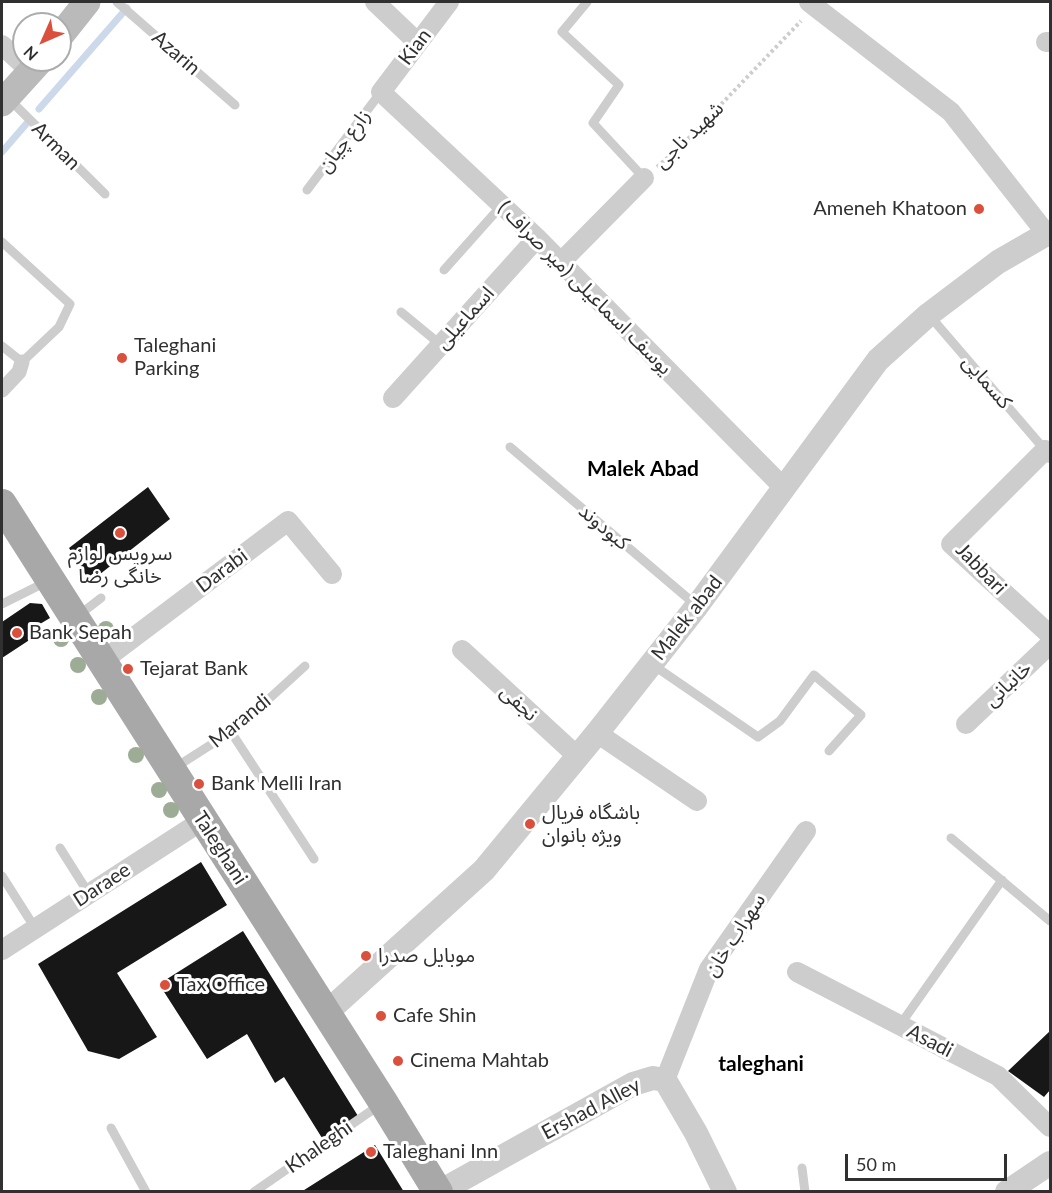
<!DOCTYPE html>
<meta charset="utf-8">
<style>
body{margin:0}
#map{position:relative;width:1052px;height:1193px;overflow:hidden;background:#fff;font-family:Lato,sans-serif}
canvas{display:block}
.frame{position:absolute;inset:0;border:3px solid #303030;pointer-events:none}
.north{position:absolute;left:12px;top:12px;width:60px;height:60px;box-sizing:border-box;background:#fff;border:2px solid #acacac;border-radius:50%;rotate:225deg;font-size:16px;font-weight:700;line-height:24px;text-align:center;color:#303030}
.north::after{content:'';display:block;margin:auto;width:21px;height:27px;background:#db4f3d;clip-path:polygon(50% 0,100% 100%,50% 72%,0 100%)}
.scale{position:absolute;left:845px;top:1154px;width:162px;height:27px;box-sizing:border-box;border:3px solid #303030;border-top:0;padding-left:8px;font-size:18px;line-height:21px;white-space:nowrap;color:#303030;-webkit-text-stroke:4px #fff;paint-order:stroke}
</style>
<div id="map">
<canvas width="1052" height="1193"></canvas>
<div class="frame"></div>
<div class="north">N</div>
<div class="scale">50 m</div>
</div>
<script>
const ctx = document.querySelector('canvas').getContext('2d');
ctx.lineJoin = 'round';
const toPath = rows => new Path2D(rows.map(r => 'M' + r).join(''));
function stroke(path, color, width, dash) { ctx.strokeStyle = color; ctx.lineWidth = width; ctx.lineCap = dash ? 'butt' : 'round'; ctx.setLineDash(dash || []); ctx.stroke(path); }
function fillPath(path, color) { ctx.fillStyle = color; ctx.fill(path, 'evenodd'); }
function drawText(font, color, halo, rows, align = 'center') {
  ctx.font = font + ' Lato,"Noto Sans Arabic",sans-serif'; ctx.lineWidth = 6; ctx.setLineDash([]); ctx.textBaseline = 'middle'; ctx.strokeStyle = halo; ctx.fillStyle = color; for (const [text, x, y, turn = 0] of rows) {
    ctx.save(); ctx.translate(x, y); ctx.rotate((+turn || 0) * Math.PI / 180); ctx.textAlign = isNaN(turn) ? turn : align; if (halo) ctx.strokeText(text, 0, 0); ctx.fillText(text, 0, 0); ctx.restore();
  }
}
const stream = toPath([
 [39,109,127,8],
 [2,152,27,123]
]);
const building = toPath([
 [148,487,170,519,90,582,69,548],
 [30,603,42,604,50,618,30,630,34,637,2,658,2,622],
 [201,862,227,905,117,973,157,1037,119,1059,88,1051,38,964],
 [243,931,358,1116,322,1138,284,1077,275,1083,247,1034,207,1059,159,984],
 [1050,1031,1050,1090,1044,1097,1008,1071],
 [375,1145,404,1192,301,1192]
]);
const path = toPath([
 [657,167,683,144,801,21]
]);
const service = toPath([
 [117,2,235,105],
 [587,2,562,32,619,85,593,123,644,178],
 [9,99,105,194],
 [307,190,381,92],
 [2,242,70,304,59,327,22,362,2,346],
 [444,270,502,205],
 [401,312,441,345],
 [929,315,1045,450],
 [510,447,697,606],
 [2,604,48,581],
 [79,615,101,598],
 [653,665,758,737,780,721,814,675,861,715,829,751],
 [231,732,314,859],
 [176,767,237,728,305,666],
 [951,838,1050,921],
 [60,848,89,894],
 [2,876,35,928],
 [900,1025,1002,880],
 [111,1128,146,1192],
 [802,1168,805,1192],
 [254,1192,381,1104]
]);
const pedestrian = toPath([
 [2,390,19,372,22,362]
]);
const minor = toPath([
 [375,2,418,43],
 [449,2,381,92,537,238,784,488],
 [809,2,951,112,1046,233],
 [1046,42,1050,42],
 [2,45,31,72],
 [561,262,644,178],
 [393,398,537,238],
 [1050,453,1045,450,951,544,1050,635],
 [462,650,577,756],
 [101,662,288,521,332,574],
 [966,724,1050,644],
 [597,733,697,801],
 [2,950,203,820],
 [797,972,998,1076,1050,1127],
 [665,1080,709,969,806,831]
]);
const tertiary = toPath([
 [326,1013,484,870,597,733,697,606,878,360,928,315,998,262,1050,232],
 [439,1192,633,1084,653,1078,665,1080,696,1133,725,1192],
 [1007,1192,1050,1163]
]);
const secondary = toPath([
 [60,36,87,2],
 [2,103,41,60]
]);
const primary = toPath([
 [2,504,383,1102,438,1192]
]);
const trees = [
 [106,629],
 [61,639],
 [78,665],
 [99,697],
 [136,755],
 [159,790],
 [171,810]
];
const markers = [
 [979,209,6,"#db4f3d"],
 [122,358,6,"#db4f3d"],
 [120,533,6,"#db4f3d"],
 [17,633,6,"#db4f3d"],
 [128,669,6,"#db4f3d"],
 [199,784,6,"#db4f3d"],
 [530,824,6,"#db4f3d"],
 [366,956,6,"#db4f3d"],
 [165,985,6,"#db4f3d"],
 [381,1016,6,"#db4f3d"],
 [398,1061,6,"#db4f3d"],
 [371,1152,6,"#db4f3d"]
];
const streetNames = [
 ["Kian",415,47,-53],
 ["Azarin",176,53,41],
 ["شهید ناجی",689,135,-44],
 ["زارع چیان",344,141,-53],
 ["Arman",56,146,45],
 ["یوسف اسماعیلی (میر صراف )",585,288,45],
 ["اسماعیلی",465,318,-48],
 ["کسمایی",987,382,49],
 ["کبودوند",604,527,40],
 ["Jabbari",981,569,46],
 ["Darabi",222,571,-37],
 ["Malek abad",687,618,-52],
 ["خانبانی",1008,684,-43],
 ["نجفی",519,703,43],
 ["Marandi",240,721,-39],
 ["Taleghani",220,848,57],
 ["Daraee",102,885,-33],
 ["سهراب خان",735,935,-57],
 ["Asadi",930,1041,27],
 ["Ershad Alley",591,1109,-28],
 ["Khaleghi",319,1147,-35]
];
const poiNames = [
 ["Ameneh Khatoon",967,209,"right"],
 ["Taleghani",134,346],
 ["Parking",134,369],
 ["سرویس لوازم",120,554,"center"],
 ["خانگی رضا",120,577,"center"],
 ["Bank Sepah",29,633],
 ["Tejarat Bank",140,669],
 ["Bank Melli Iran",211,784],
 ["باشگاه فریال",542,813],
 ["ویژه بانوان",542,836],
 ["موبایل صدرا",378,956],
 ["Tax Office",177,985],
 ["Cafe Shin",393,1016],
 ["Cinema Mahtab",410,1061],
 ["Taleghani Inn",383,1152]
];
const neighbourhoodNames = [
 ["Malek Abad",643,469],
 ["taleghani",761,1064]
];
stroke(stream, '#ccd9ea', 7);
fillPath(building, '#171717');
stroke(path, '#cdcdcd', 4, [3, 3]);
stroke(service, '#cdcdcd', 9);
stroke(pedestrian, '#cdcdcd', 15);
stroke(minor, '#cdcdcd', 20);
stroke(tertiary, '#cdcdcd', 24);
stroke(secondary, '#bababa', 27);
stroke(primary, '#a8a8a8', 30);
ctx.fillStyle = '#9cac95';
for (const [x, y] of trees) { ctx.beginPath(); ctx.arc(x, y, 8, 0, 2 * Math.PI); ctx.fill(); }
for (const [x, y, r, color] of markers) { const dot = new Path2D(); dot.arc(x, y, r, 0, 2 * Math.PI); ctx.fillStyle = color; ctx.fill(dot); stroke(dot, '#fff', 2); }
drawText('20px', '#303030', '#fff', streetNames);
drawText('20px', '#303030', '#fff', poiNames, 'left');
drawText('bold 21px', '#000', '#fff', neighbourhoodNames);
</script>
